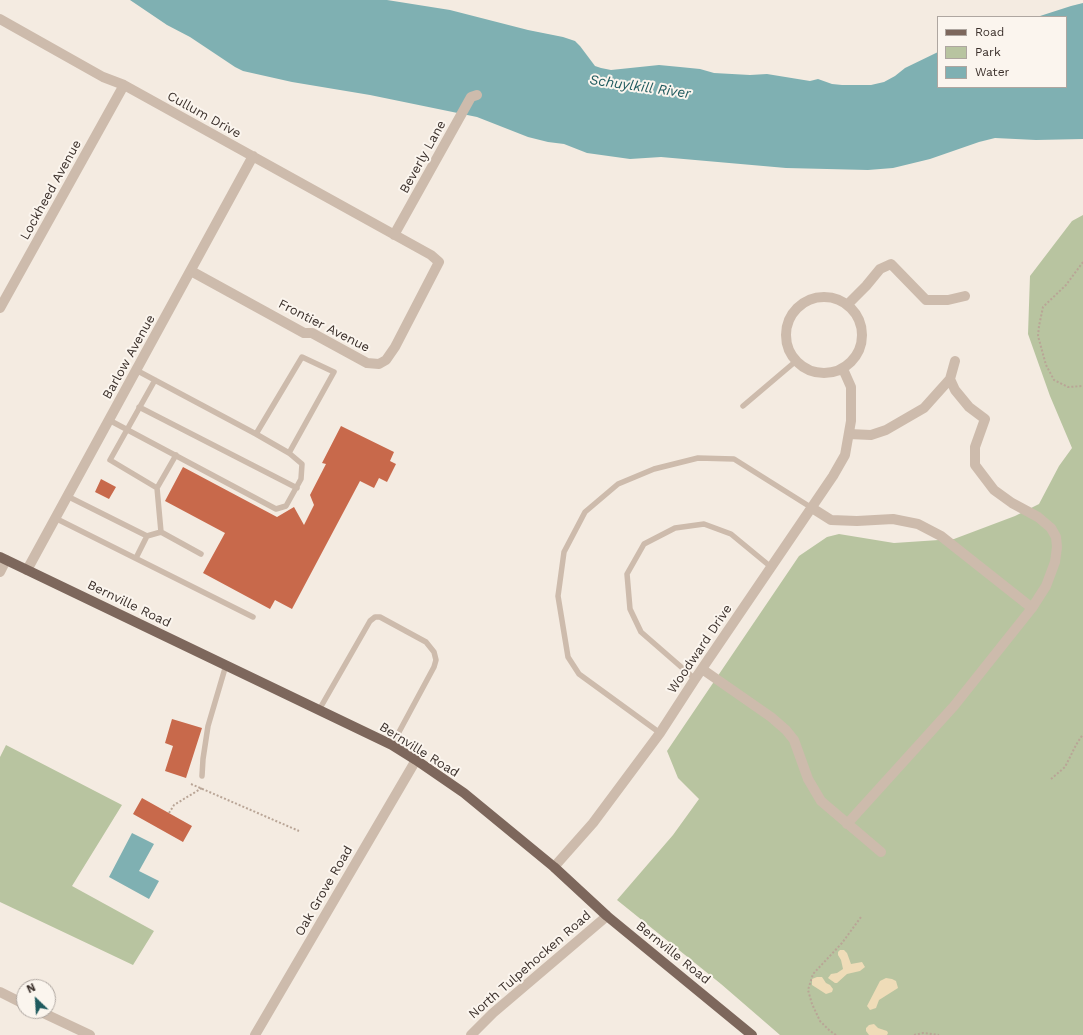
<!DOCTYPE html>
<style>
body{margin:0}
#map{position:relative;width:1083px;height:1035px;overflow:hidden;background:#f4ebe1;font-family:"Work Sans",sans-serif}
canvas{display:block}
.legend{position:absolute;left:937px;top:16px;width:130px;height:72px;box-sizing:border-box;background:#fbf5ee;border:1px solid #aea6a0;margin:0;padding:5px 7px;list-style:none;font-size:12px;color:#3b302b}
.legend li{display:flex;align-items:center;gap:8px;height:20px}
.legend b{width:20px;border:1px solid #aea6a0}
.north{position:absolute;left:16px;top:979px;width:40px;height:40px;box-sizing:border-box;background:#fbf5ee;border:1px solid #aea6a0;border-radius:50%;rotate:335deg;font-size:11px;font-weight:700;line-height:16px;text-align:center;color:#3b302b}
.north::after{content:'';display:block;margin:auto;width:14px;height:18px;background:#1f5a5e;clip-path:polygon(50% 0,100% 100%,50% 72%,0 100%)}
</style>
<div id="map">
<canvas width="1083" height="1035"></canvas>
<ul class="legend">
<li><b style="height:5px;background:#7d675c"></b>Road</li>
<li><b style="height:11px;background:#b8c4a0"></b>Park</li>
<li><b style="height:11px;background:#7fb0b2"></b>Water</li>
</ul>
<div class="north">N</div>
</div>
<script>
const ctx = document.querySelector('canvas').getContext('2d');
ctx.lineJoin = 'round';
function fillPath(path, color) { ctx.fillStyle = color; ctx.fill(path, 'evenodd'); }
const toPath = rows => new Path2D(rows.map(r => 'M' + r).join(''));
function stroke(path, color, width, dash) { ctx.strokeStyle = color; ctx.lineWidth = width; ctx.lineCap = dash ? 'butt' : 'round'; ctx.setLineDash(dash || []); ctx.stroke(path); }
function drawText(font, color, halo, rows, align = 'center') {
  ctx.font = font + ' "Work Sans",sans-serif'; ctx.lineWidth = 4; ctx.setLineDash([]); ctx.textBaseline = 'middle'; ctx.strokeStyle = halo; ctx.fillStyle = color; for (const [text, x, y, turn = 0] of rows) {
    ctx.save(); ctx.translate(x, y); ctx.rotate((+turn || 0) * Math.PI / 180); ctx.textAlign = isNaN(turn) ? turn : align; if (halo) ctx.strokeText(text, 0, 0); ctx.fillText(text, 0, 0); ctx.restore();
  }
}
const green = toPath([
 [1083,215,1083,1035,780,1035,721,984,617,900,673,835,699,799,678,778,667,751,799,556,827,537,839,534,894,543,954,539,1015,516,1039,504,1059,466,1072,448,1050,396,1028,334,1030,276,1072,221],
 [6,745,122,805,72,886,154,931,133,965,0,902,0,757]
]);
const sand = toPath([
 [840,950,844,950,847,953,851,964,862,962,865,967,860,971,847,974,837,983,835,983,828,978,831,974,837,973,843,969,841,960,838,955,838,952],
 [817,977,822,977,826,983,830,985,833,989,832,992,826,994,812,985,812,979],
 [886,978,892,979,896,981,898,988,879,1000,876,1008,870,1010,867,1006,880,981],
 [874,1024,878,1028,887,1031,888,1033,887,1035,869,1035,866,1031,866,1028,869,1025]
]);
const water = toPath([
 [130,0,387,0,450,10,528,30,563,37,575,41,580,46,595,66,601,68,611,70,659,65,680,67,700,69,714,73,750,75,767,74,810,81,818,79,832,84,842,85,871,85,884,82,895,76,905,68,938,52,938,87,1066,87,1066,17,1007,17,1040,16,1071,6,1083,3,1083,139,1036,140,995,138,979,142,930,159,893,168,868,170,786,168,661,157,630,159,587,153,564,144,548,142,528,137,477,117,370,95,292,82,243,71,235,67,190,37,167,25],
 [132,833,154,844,139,871,159,881,149,899,109,877]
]);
const building = toPath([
 [341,426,394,452,390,461,396,464,387,482,379,478,374,488,360,481,292,609,275,600,270,609,203,573,225,533,165,501,183,467,277,517,294,507,304,525,314,505,310,495,326,464,322,463],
 [101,479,116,487,109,499,95,492],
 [172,719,202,728,186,778,165,771,173,746,165,743],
 [142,798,192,826,183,842,133,814]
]);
const path = toPath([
 [1083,262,1066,285,1043,307,1039,326,1038,336,1046,365,1054,380,1068,387,1083,386],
 [1051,779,1065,767,1076,745,1083,734],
 [191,784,299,831],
 [169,813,174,805,202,788],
 [836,1035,830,1031,820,1021,812,1004,808,990,813,974,842,943,861,917],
 [914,1035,923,1033,939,1035]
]);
const lane = toPath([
 [155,380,110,460,157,488,176,455],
 [743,406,796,361],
 [139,407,297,488],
 [109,420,276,509,286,506,301,479,302,464,289,453,334,372,302,357,256,434,136,370],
 [256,434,289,453],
 [157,488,161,532],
 [67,496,147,536,161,532,201,554],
 [55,518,253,617],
 [136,558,147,536],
 [695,679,641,632,630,609,627,574,644,544,675,528,704,524,731,534,771,567],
 [319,710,370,621,375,617,380,617,426,642,434,652,436,660,434,667,392,745],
 [660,733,579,674,568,657,558,596,564,552,585,512,618,484,654,469,698,458,734,459,812,508],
 [202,776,203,759,208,726,226,665]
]);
const street = toPath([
 [0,19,103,77,124,85,431,255,439,262,395,347,386,360,379,364,367,363,312,333,304,333,191,271],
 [394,235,471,97,477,95],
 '786 335a38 38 0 1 1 76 0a38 38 0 1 1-76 0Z',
 [848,304,866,286,880,269,891,264,926,300,948,300,965,296],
 [0,308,124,85],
 [849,434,871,435,886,430,924,408,950,379,955,361],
 [812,508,831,520,857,521,893,519,918,524,941,536,1032,608],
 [27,570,253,156],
 [0,572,6,560],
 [702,669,771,717,786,730,794,740,808,779,821,801,881,852],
 [847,824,954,706,1032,608,1046,586,1055,562,1057,547,1056,537,1051,528,1038,517,1012,503,994,490,975,465,975,447,985,419,969,407,955,390,950,379],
 [554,867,593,823,660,733,695,679,833,476,845,455,851,421,851,387,843,369],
 [0,992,24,1004],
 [39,1011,90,1035],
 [255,1035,416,760],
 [471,1035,493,1013,607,916]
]);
const primary = toPath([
 [0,557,392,745,416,760,464,793,554,867,607,916,752,1035]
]);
const streetNames = [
 ["Cullum Drive",204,115,29],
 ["Beverly Lane",423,157,-61],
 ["Lockheed Avenue",51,190,-61],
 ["Frontier Avenue",324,326,27],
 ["Barlow Avenue",129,357,-61],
 ["Bernville Road",129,604,26],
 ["Woodward Drive",700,649,-56],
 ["Bernville Road",419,750,32],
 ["Oak Grove Road",324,891,-60],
 ["Bernville Road",673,953,39],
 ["North Tulpehocken Road",530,965,-41]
];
const waterNames = [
 ["Schuylkill River",640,87,8]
];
fillPath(green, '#b8c4a0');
fillPath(sand, '#efdcb8');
fillPath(water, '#7fb0b2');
fillPath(building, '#c8694b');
stroke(path, '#b9a596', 2, [2, 2]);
stroke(lane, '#cdbbac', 5.5);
stroke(street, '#cdbbac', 10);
stroke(primary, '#7d675c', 10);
drawText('13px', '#3b302b', '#fbf5ee', streetNames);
drawText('italic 14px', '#1f5a5e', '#fbf5ee', waterNames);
</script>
